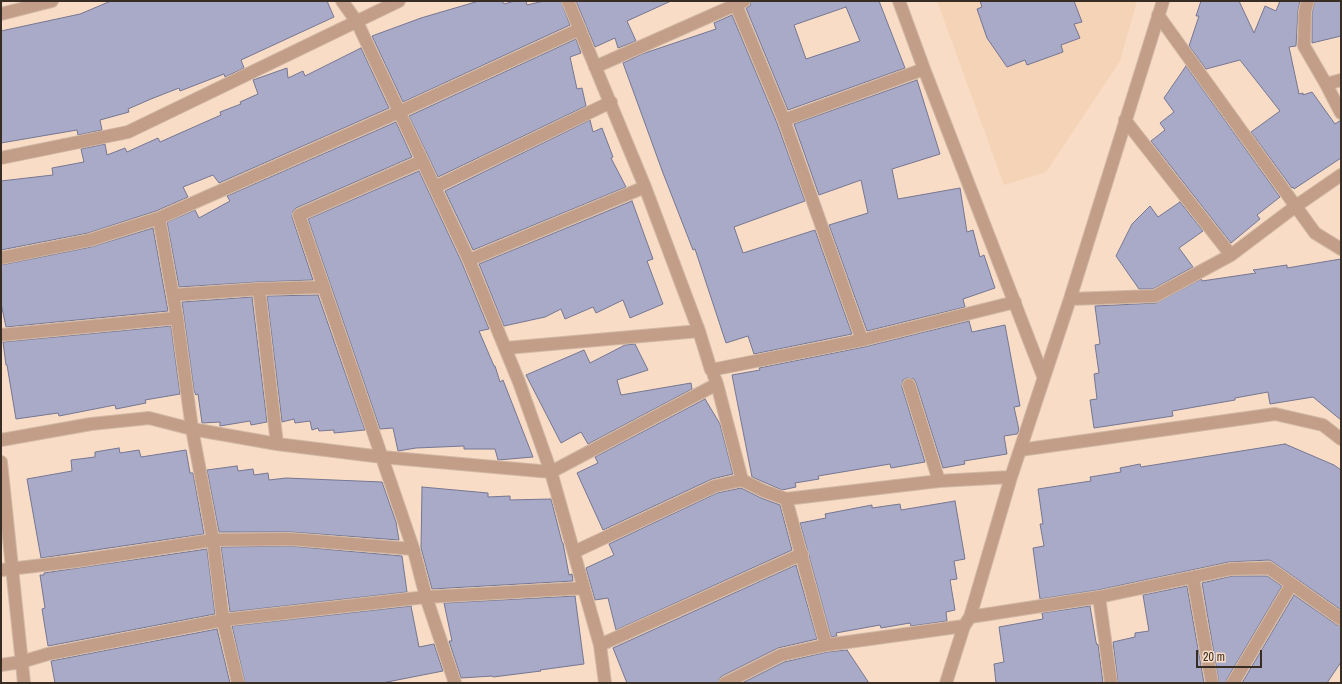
<!DOCTYPE html>
<style>
body{margin:0}
#map{position:relative;width:1342px;height:684px;overflow:hidden;background:#f8dcc6;font-family:"Archivo Narrow",sans-serif}
canvas{display:block}
.frame{position:absolute;inset:0;border:2px solid #382d24;pointer-events:none}
.scale{position:absolute;left:1196px;top:650px;width:66px;height:18px;box-sizing:border-box;border:2px solid #382d24;border-top:0;padding-left:5px;font-size:12px;line-height:14px;white-space:nowrap;color:#382d24;-webkit-text-stroke:3px #f8dcc6;paint-order:stroke}
</style>
<div id="map">
<canvas width="1342" height="684"></canvas>
<div class="frame"></div>
<div class="scale">20 m</div>
</div>
<script>
const ctx = document.querySelector('canvas').getContext('2d');
ctx.lineJoin = 'round';
function fillPath(path, color) { ctx.fillStyle = color; ctx.fill(path, 'evenodd'); }
const toPath = rows => new Path2D(rows.map(r => 'M' + r).join(''));
function stroke(path, color, width, dash) { ctx.strokeStyle = color; ctx.lineWidth = width; ctx.lineCap = dash ? 'butt' : 'round'; ctx.setLineDash(dash || []); ctx.stroke(path); }
const built = toPath([
 [937,1,1137,1,1120,61,1046,172,1004,185]
]);
const building = toPath([
 [111,1,327,1,334,17,241,60,244,68,225,77,224,74,180,91,179,88,151,99,128,109,129,112,100,120,102,130,78,135,77,130,1,143,1,31,80,14,111,1],
 [479,1,502,1,504,4,515,1,526,1,527,5,544,1,561,1,570,25,403,102,372,36,421,18,479,1],
 [576,1,671,1,627,21,636,41,618,48,615,38,595,47,576,1],
 [751,1,879,1,905,68,788,110,746,8,750,6,751,1],
 [846,7,860,41,806,59,794,25,846,7],
 [980,1,1074,1,1082,22,1074,24,1080,38,1061,45,1063,52,1027,65,1025,60,1007,67,987,38,977,9,982,7,980,1],
 [1201,1,1239,1,1254,33,1265,6,1276,11,1280,1,1300,1,1298,11,1296,46,1289,47,1299,94,1303,93,1303,95,1312,92,1335,124,1341,120,1341,158,1294,189,1293,187,1292,188,1251,132,1280,111,1240,60,1206,69,1189,46,1199,16,1196,16,1201,1],
 [1315,1,1341,1,1341,36,1312,43,1312,12,1315,1],
 [732,15,777,123,805,201,734,227,743,253,815,230,852,334,754,354,748,336,726,343,695,249,693,250,663,173,623,63,642,54,716,29,714,23,732,15],
 [576,39,581,53,570,57,577,89,582,88,586,106,438,177,409,116,576,39],
 [361,48,389,108,219,183,213,175,183,187,188,197,156,211,88,233,1,250,1,181,53,175,52,168,84,162,81,149,105,144,107,155,125,148,127,152,158,138,160,142,221,115,220,112,241,104,240,102,258,94,253,80,287,68,288,78,303,71,305,76,361,48],
 [1186,66,1280,197,1257,215,1260,219,1231,243,1151,141,1165,130,1160,123,1174,112,1164,98,1186,66],
 [917,80,940,154,892,169,898,199,960,188,967,232,973,230,980,257,984,255,995,288,963,299,965,307,867,331,829,225,868,213,861,180,819,195,794,124,917,80],
 [590,120,593,132,602,128,613,157,611,158,626,187,473,250,445,191,590,120],
 [396,122,412,157,296,208,293,211,292,217,313,280,259,282,179,287,167,222,195,210,199,218,230,201,227,196,396,122],
 [419,171,462,263,489,329,479,331,494,366,495,366,500,382,503,380,533,457,498,460,495,449,464,449,464,446,416,448,398,451,393,428,380,429,308,219,419,171],
 [632,201,653,259,647,261,663,304,630,318,623,300,596,313,593,307,565,319,561,309,545,317,504,326,479,264,632,201],
 [1180,202,1203,231,1179,248,1193,267,1153,289,1139,289,1116,256,1132,224,1150,206,1158,217,1180,202],
 [153,228,168,311,6,327,1,303,1,265,91,247,153,228],
 [1341,259,1341,420,1313,397,1270,404,1268,392,1235,398,1235,400,1172,411,1173,416,1094,428,1090,400,1097,399,1094,374,1099,373,1095,345,1100,344,1095,306,1156,303,1201,279,1202,281,1256,273,1253,270,1287,265,1287,268,1341,259],
 [318,295,365,430,334,433,334,430,319,431,318,428,312,430,310,421,295,423,294,419,282,422,267,296,318,295],
 [252,297,267,422,251,425,250,421,220,426,220,422,202,423,198,394,196,395,194,391,182,302,252,297],
 [969,321,972,332,1005,325,1020,406,1014,407,1019,430,1017,434,1004,436,1007,454,964,461,965,464,943,468,916,383,914,379,907,378,903,380,902,387,925,462,891,468,890,464,818,476,819,479,795,483,796,487,782,490,752,477,732,375,760,370,759,368,864,347,969,321],
 [171,326,180,394,145,400,146,403,116,409,115,405,59,416,58,413,16,419,7,365,6,365,3,342,171,326],
 [635,344,648,370,617,380,621,395,691,383,692,389,588,444,581,432,561,443,526,375,584,350,590,363,625,345,635,344],
 [705,399,720,424,733,474,712,479,603,530,577,473,598,463,595,457,705,399],
 [1285,444,1334,465,1341,470,1341,610,1273,562,1269,560,1229,562,1098,590,1040,599,1033,548,1044,546,1040,524,1043,524,1038,489,1091,481,1090,477,1121,472,1120,468,1140,464,1141,467,1285,444],
 [119,448,120,453,139,450,141,457,186,450,190,473,193,473,204,534,41,558,27,479,72,471,71,460,95,457,95,452,119,448],
 [237,466,238,471,253,469,254,475,268,473,269,480,286,478,382,482,396,522,399,540,291,532,219,532,207,470,237,466],
 [422,487,488,493,488,497,510,496,510,500,551,499,562,542,563,543,569,575,572,574,573,581,432,589,421,548,422,487],
 [741,488,761,498,780,505,792,550,616,630,608,598,595,600,586,568,614,555,609,544,717,493,741,488],
 [955,501,965,559,954,561,957,579,950,580,955,610,946,612,947,621,911,626,910,623,881,628,880,625,836,633,837,636,831,637,800,523,826,518,825,514,872,505,872,508,900,504,901,510,955,501],
 [290,546,402,556,407,592,230,612,221,547,290,546],
 [207,549,215,614,48,646,42,609,45,608,40,575,44,575,44,573,207,549],
 [796,565,817,639,778,648,722,676,719,679,718,683,627,683,613,648,796,565],
 [1232,576,1267,576,1282,586,1227,679,1226,683,1219,683,1202,583,1232,576],
 [1187,586,1204,683,1118,683,1113,642,1135,637,1135,633,1149,631,1143,595,1187,586],
 [1294,595,1337,625,1341,626,1341,662,1327,683,1242,683,1294,595],
 [575,596,584,664,540,670,541,671,493,677,492,676,461,678,449,641,452,641,444,603,575,596],
 [411,606,419,647,434,644,443,671,382,683,245,683,232,626,411,606],
 [1090,606,1096,642,1097,645,1098,644,1103,683,996,683,994,664,1004,662,999,627,1043,619,1042,613,1090,606],
 [217,629,230,683,55,683,51,661,217,629],
 [847,650,869,683,742,683,784,662,827,652,847,650]
]);
const minor = toPath([
 [342,1,357,22,469,260,519,382,551,472,600,645,605,683],
 [568,1,645,187,699,331,711,370,862,340,1015,302],
 [899,1,924,69,1043,376],
 [1308,1,1305,11,1304,46,1326,84,1341,113],
 [736,5,784,120,862,340],
 [1,14,52,1],
 [1158,15,1315,233,1341,249],
 [595,67,744,1],
 [1326,84,1341,80],
 [784,120,924,69],
 [1125,120,1231,255],
 [1,158,128,132,399,1],
 [422,161,299,215,414,551,426,597,455,683],
 [435,187,611,102],
 [159,218,177,318,192,429,213,540,223,620,238,683],
 [1,258,90,240,159,218,399,112,580,29],
 [469,260,645,187],
 [259,289,277,444],
 [173,295,259,289,324,287],
 [1070,299,1155,296,1231,255,1296,206,1341,175],
 [1,335,177,318],
 [506,348,699,331],
 [714,376,717,384,742,480,764,491,786,499,939,481,1011,477],
 [909,385,939,481],
 [1,440,91,424,149,418,192,429,277,444,382,457,551,472,717,384],
 [1020,450,1275,414,1323,425,1341,439],
 [1,462,24,683],
 [786,499,826,645],
 [574,552,715,486,742,480],
 [1,570,77,561,213,540,290,539,413,549],
 [1193,578,1212,683],
 [1099,597,1111,683],
 [970,617,1099,597,1231,569,1269,568,1341,619],
 [600,645,802,554],
 [1,665,21,662,48,654,223,620,426,597,584,588],
 [725,683,781,655,826,645,964,626],
 [946,683,964,626,970,617,1011,477,1070,299,1163,1],
 [1233,683,1291,585]
]);
fillPath(built, '#f5d3b7');
fillPath(building, '#a8aac8');
stroke(building, '#757692', 1);
stroke(minor, '#d2b9a6', 14);
stroke(minor, '#c29e89', 12);
</script>
